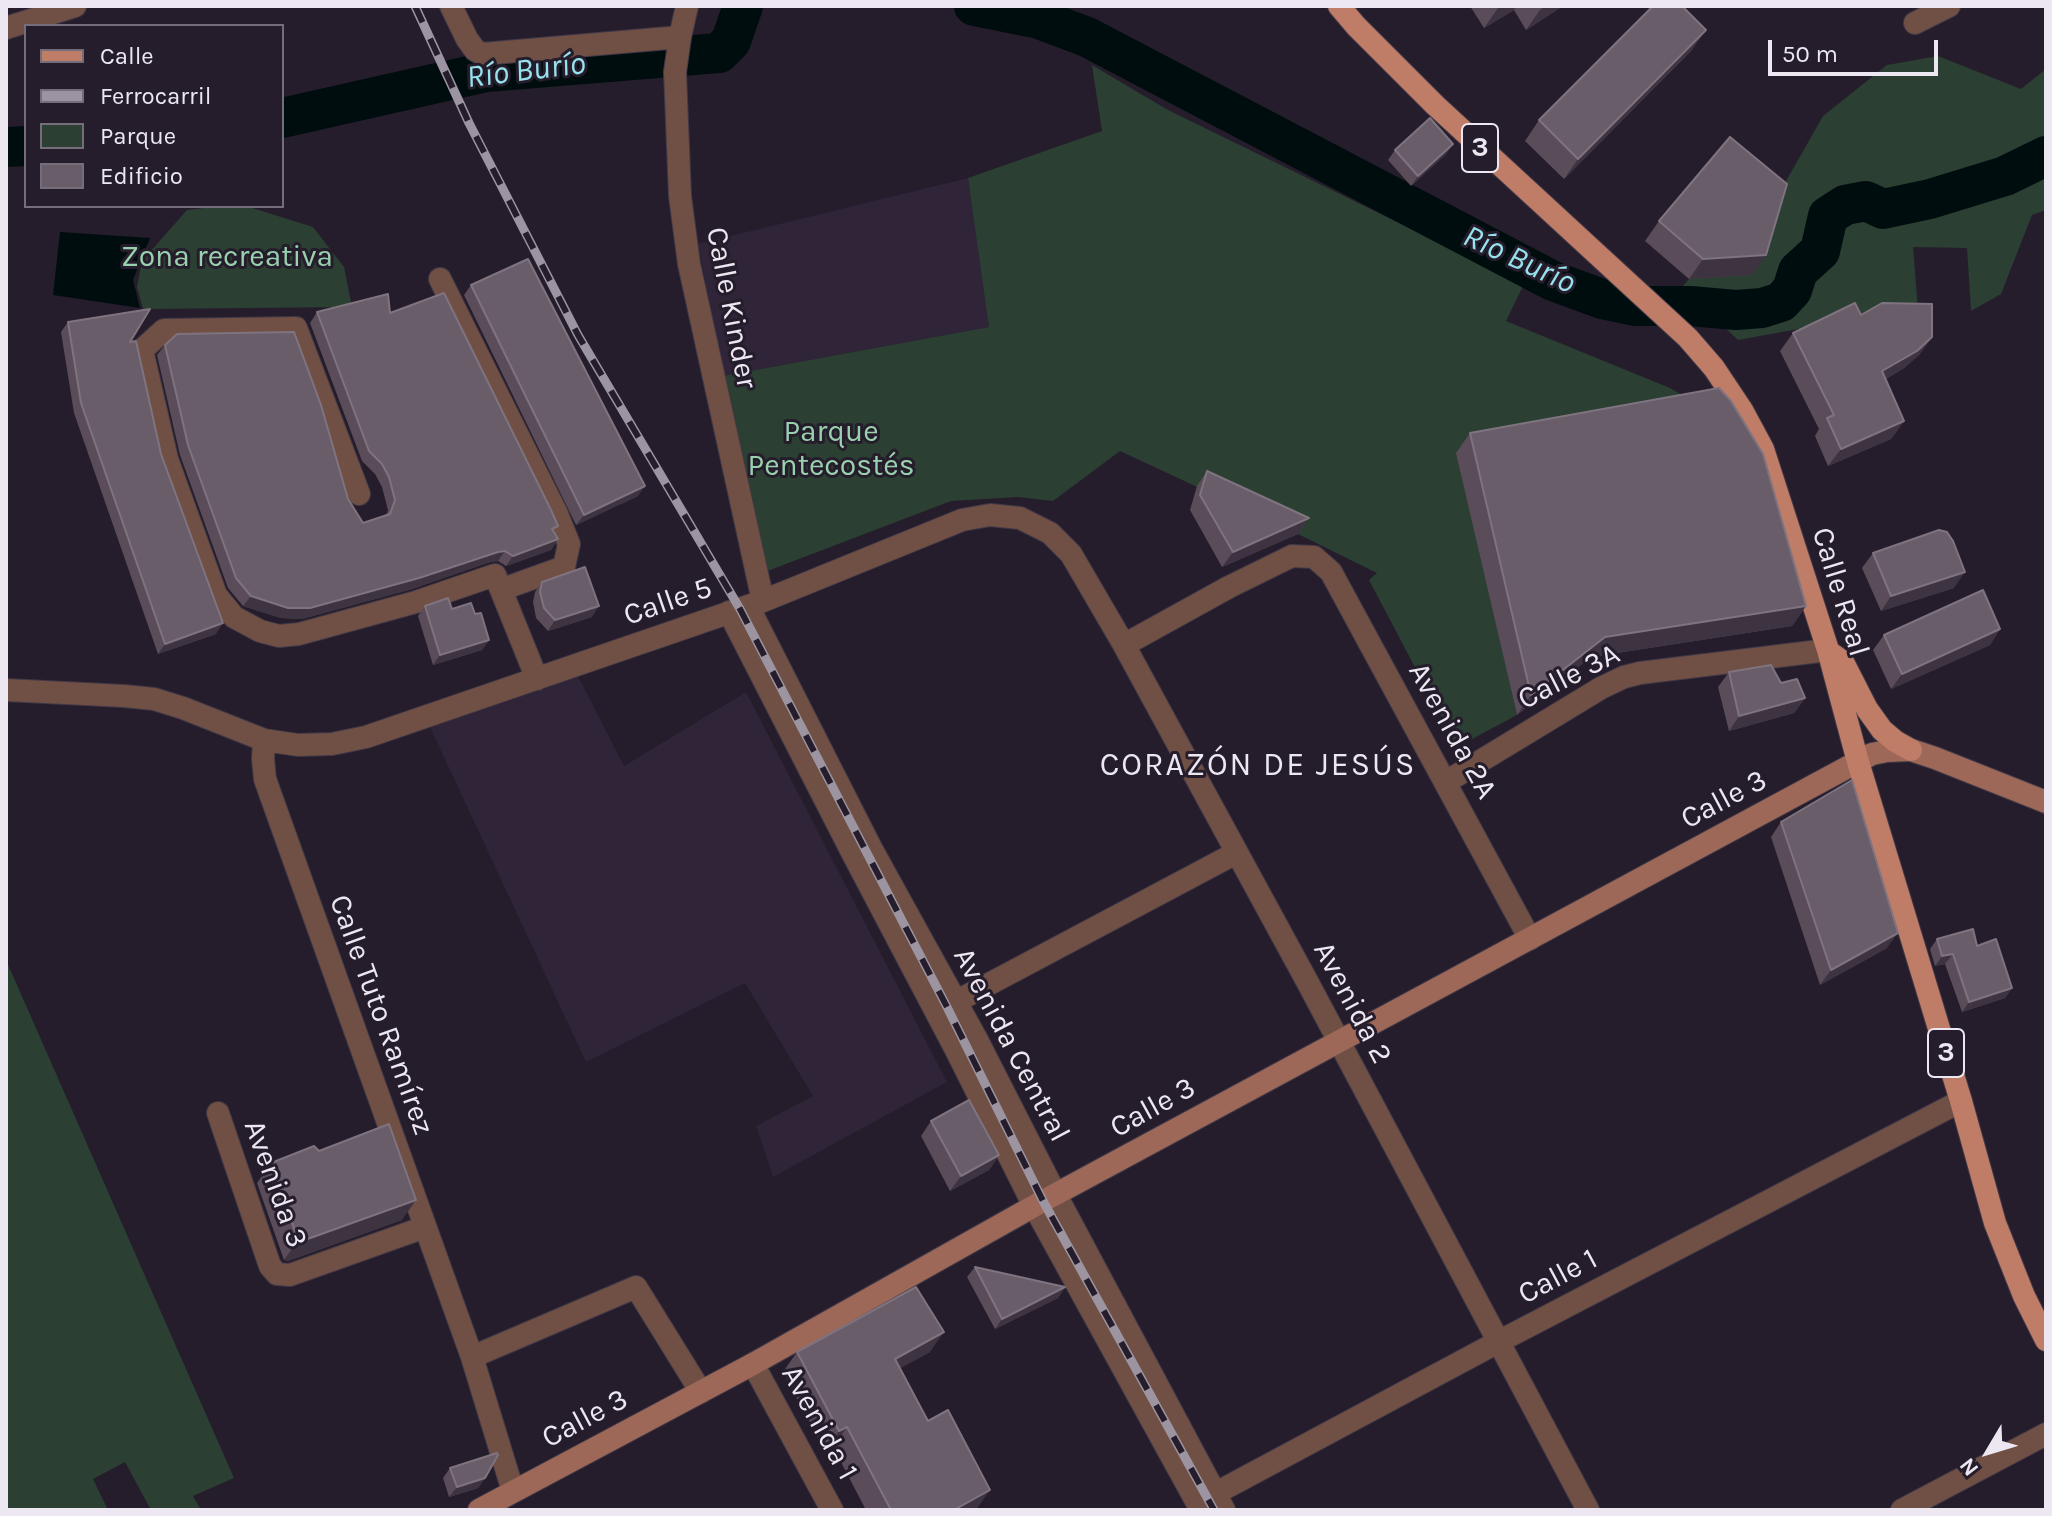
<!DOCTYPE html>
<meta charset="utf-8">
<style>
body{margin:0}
#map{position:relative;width:2052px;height:1516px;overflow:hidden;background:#251d2b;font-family:Karla,sans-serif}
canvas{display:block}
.frame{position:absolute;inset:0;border:8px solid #ece7f1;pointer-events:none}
.legend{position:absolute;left:24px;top:24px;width:260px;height:184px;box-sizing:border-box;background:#251d2b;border:2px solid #756e7a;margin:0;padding:10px 14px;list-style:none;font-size:24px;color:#ece7f1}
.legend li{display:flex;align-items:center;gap:16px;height:40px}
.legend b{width:40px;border:2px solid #756e7a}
.north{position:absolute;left:1948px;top:1412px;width:80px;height:80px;-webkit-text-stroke:6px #251d2b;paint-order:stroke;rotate:232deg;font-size:22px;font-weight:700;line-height:32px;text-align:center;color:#ece7f1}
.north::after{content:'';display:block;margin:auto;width:28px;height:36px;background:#ece7f1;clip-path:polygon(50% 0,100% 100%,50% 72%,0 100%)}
.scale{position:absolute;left:1768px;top:40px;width:170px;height:36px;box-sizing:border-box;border:4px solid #ece7f1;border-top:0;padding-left:10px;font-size:24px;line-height:28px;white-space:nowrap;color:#ece7f1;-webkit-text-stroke:6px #251d2b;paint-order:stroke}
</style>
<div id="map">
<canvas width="2052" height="1516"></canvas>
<div class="frame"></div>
<ul class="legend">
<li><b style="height:10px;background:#bf7c67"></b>Calle</li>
<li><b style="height:10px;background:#9c95a1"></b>Ferrocarril</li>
<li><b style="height:22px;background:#2b3f33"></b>Parque</li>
<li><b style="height:22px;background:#6a5d6a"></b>Edificio</li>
</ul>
<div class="north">N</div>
<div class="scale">50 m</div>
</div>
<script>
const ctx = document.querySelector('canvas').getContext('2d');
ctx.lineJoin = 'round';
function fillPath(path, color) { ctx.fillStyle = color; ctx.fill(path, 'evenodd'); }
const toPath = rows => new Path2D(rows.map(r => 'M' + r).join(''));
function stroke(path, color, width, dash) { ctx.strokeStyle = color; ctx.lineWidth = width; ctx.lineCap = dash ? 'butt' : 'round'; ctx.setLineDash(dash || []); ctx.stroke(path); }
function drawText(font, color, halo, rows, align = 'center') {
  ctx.font = font + ' Karla,sans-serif'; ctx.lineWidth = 6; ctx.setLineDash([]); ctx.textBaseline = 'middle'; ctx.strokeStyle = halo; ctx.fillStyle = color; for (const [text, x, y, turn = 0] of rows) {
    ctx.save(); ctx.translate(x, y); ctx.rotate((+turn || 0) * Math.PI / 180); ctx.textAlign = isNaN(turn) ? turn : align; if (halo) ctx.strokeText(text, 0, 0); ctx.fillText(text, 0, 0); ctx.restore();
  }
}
const built = toPath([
 [968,178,990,327,723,376,698,244],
 [578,676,624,766,746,692,947,1082,773,1177,756,1126,813,1096,745,983,586,1062,430,727]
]);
const green = toPath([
 [1938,56,2021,89,2046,69,2046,210,2032,215,2001,294,1971,311,1967,248,1913,247,1919,322,1843,321,1738,340,1682,287,1689,279,1773,204,1823,116,1887,65],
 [1092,65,1168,110,1524,284,1506,321,1670,388,1705,408,1457,454,1517,715,1457,747,1369,580,1377,573,1298,534,1120,451,1053,501,1018,497,951,501,757,575,723,376,989,327,968,178,1102,131],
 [220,206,246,206,313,227,344,267,352,307,143,309,137,287,142,261,187,210],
 [6,960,234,1478,193,1496,201,1510,151,1510,125,1462,93,1479,108,1510,6,1510]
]);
const water = toPath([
 [60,232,150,238,133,280,140,308,53,295]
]);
const river = toPath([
 [974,6,1039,19,1087,37,1553,281,1602,299,1635,306,1690,306,1736,310,1762,308,1781,302,1792,290,1798,271,1820,251,1828,216,1845,205,1866,201,1883,209,1930,199,2005,176,2046,156],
 [282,118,486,72,719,53,731,41,743,6],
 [6,147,26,146]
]);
const minor = toPath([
 [451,6,467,39,475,50,482,54,680,37],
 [687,6,680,37,675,72,680,196,689,264,763,601],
 [1915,23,1949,6],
 [6,28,75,6],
 [440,279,557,514,569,544,564,567,503,589],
 [359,494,296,328,164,330,142,350,167,459,216,595,234,617,260,631,279,636,299,634,416,602,495,575,537,679],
 [748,606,871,848,976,1038,1056,1195,1224,1510],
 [729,612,854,856,956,1050,1034,1206,1201,1510],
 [1124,645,1229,587,1292,556,1314,557,1331,572,1530,939],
 [6,690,124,696,154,699,183,708,264,740,298,745,332,744,366,737,763,601,962,520,990,515,1020,518,1050,533,1071,554,1124,645,1308,983,1588,1510],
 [264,740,263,759,265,779,271,796,472,1357,513,1491],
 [1446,782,1601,688,1624,677,1640,673,1828,650],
 [944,1008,1236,853],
 [218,1113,270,1266,277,1274,290,1275,425,1227],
 [472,1357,636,1287,701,1392],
 [753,1364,832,1510],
 [1203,1500,1498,1342,1961,1101],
 [1902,1510,2046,1434]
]);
const secondary = toPath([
 [479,1510,753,1364,1043,1201,1872,754,1887,751,1911,750,1935,758,2046,802]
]);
const primary = toPath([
 [1339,6,1356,26,1435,105,1688,338,1714,368,1742,410,1763,449,1828,650,1858,762,1961,1101,1995,1223,2024,1296,2046,1340],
 [1832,654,1843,662,1867,709,1882,730,1895,741,1911,750]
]);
const rail = toPath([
 [415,6,469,123,578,335,740,609,947,1007,1043,1201,1214,1510]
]);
const wall = toPath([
 [1470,6,1563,6,1526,30,1514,10,1484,28],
 [1692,50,1564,179,1525,141,1539,120],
 [1453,144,1446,154,1411,186,1388,160,1395,150],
 [1659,221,1752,275,1689,279,1645,241],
 [471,285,638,496,576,525,464,295],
 [317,312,390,313,554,532,558,539,551,550,506,566,498,561,490,562,412,589,302,619,281,618,243,606,228,588,180,455,157,355,165,345,348,499,363,523,386,516,388,510,382,487,375,474,362,461,310,323],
 [1861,315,1932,337,1919,355,1904,368,1886,379,1904,421,1891,439,1828,466,1815,436,1819,429,1780,351,1793,333],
 [68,322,130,342,161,454,216,634,158,654,74,413,61,332],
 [1470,433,1806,606,1792,626,1591,657,1517,715,1456,453],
 [1207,471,1309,518,1298,534,1222,567,1190,510,1197,486],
 [1873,553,1954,588,1881,611,1862,568],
 [542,582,592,617,548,631,536,618,533,602,535,592],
 [425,606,452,609,475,614,489,640,482,650,433,665,418,616],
 [2000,629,1990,645,1891,689,1873,650,1884,635],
 [1729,672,1781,683,1805,698,1794,713,1729,731,1718,687],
 [1781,822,1887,948,1820,985,1771,837],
 [1937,939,1977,946,2012,988,2005,998,1962,1012,1945,964,1935,966,1930,949],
 [931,1121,999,1155,989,1170,950,1191,921,1136],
 [319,1151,402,1220,288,1261,284,1260,257,1183,271,1163],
 [975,1267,1065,1287,1058,1298,995,1329,967,1277],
 [797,1352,930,1352,900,1368,976,1510,866,1510,833,1447,825,1451,783,1372],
 [450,1468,485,1478,478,1488,449,1497,443,1478]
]);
const shadedWall = toPath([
 [1502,6,1516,6,1514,10,1484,28,1498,8],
 [1546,6,1563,6,1526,30,1540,10],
 [1706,30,1692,50,1564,179,1578,159],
 [1453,144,1446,154,1411,186,1418,176],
 [1766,255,1752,275,1689,279,1703,259],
 [1932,337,1919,355,1904,368,1870,388,1882,371],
 [1904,421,1891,439,1828,466,1841,449],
 [645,486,638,496,576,525,584,515],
 [1309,518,1298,534,1222,567,1233,552],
 [558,539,551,550,506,566,513,556],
 [505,551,498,561,490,562,412,589,302,619,281,618,243,606,251,596,498,552],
 [1965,572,1954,588,1881,611,1891,596],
 [599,606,592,617,548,631,555,620],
 [1806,606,1792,626,1591,657,1517,715,1531,695,1605,637],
 [223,623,216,634,158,654,165,644],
 [2000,629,1990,645,1891,689,1902,674],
 [489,640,482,650,433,665,440,655],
 [1805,698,1794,713,1729,731,1739,716],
 [1898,933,1887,948,1820,985,1831,970],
 [1953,954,1945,964,1935,966,1942,956],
 [2012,988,2005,998,1962,1012,1969,1002],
 [999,1155,989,1170,950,1191,961,1176],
 [416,1200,402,1220,288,1261,284,1260,298,1240],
 [1065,1287,1058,1298,995,1329,1002,1319],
 [944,1332,930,1352,881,1379,895,1359],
 [847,1427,833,1447,825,1451,839,1431],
 [485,1478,478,1488,449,1497,457,1487],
 [990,1490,976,1510,954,1510]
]);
const building = toPath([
 [1653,6,1682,6,1706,30,1578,159,1539,120,1653,6],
 [1430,118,1453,144,1418,176,1395,150,1430,118],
 [1730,137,1787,184,1766,255,1703,259,1659,221,1730,137],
 [528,259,645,486,584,515,471,285,528,259],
 [444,293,551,510,558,526,552,529,558,539,513,556,505,551,498,552,419,578,310,608,288,608,251,596,236,578,188,445,165,345,177,334,294,332,321,405,348,499,363,523,390,514,395,500,389,477,382,464,369,451,317,312,388,294,390,313,444,293],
 [1855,303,1861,315,1882,303,1932,304,1932,337,1917,351,1882,371,1904,421,1841,449,1827,418,1834,415,1793,333,1855,303],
 [150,309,130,342,136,341,161,454,223,623,165,644,81,403,68,322,150,309],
 [1719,388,1731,401,1763,454,1806,606,1605,637,1531,695,1470,433,1719,388],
 [1207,471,1309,518,1233,552,1200,495,1207,471],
 [1939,530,1947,532,1953,541,1965,572,1891,596,1873,553,1939,530],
 [585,567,599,606,555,620,544,608,540,592,542,582,585,567],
 [1983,590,2000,629,1902,674,1884,635,1983,590],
 [448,598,452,609,471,603,475,614,481,613,489,640,440,655,425,606,448,598],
 [1771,665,1781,683,1797,679,1805,698,1739,716,1729,672,1771,665],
 [1852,780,1898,933,1831,970,1781,822,1852,780],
 [1973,929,1977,946,1996,939,2012,988,1969,1002,1953,954,1942,956,1937,939,1973,929],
 [969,1100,999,1155,961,1176,931,1121,969,1100],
 [389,1124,416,1200,302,1241,298,1240,271,1163,314,1146,319,1151,389,1124],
 [975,1267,1065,1287,1002,1319,975,1267],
 [916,1287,944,1332,895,1359,928,1421,948,1410,990,1490,954,1510,891,1510,847,1427,839,1431,797,1352,916,1287],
 [497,1453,498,1455,485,1478,457,1487,450,1468,497,1453]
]);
const shields = [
 [1480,148,36],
 [1946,1053,36]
];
const shieldNames = [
 ["3",1480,148],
 ["3",1946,1053]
];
const parkNames = [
 ["Zona recreativa",227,257],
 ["Parque",831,432],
 ["Pentecostés",831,466]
];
const streetNames = [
 ["Calle Kinder",731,308,79],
 ["Calle Real",1840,592,73],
 ["Calle 5",668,602,-19],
 ["Calle 3A",1569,677,-27],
 ["Avenida 2A",1452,731,61],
 ["Calle 3",1724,800,-28],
 ["Avenida 2",1352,1003,62],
 ["Calle Tuto Ramírez",381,1015,70],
 ["Avenida Central",1011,1045,62],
 ["Calle 3",1153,1108,-29],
 ["Avenida 3",275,1184,70],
 ["Calle 1",1558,1277,-28],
 ["Calle 3",585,1419,-28],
 ["Avenida 1",819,1423,61]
];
const waterNames = [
 ["Río Burío",526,71,-7],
 ["Río Burío",1519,260,25]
];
const neighbourhoodNames = [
 ["CORAZÓN DE JESÚS",1258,766]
];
fillPath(built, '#2f2438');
fillPath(green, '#2b3f33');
fillPath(water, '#000d0f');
stroke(river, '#000d0f', 40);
stroke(minor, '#413947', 24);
stroke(secondary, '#413947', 24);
stroke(primary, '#413947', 24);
stroke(minor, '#704f45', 22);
stroke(secondary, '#9d6858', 22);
stroke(primary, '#bf7c67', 22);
stroke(rail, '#9c95a1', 9);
stroke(rail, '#251d2b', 6, [18]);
fillPath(wall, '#5a4d59');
fillPath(shadedWall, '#3e3340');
fillPath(building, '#6a5d6a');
stroke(building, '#7e737f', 2);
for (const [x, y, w] of shields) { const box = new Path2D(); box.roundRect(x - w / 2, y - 24, w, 48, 6); ctx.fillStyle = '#251d2b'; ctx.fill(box); stroke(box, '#ece7f1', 2); }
drawText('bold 28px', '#ece7f1', null, shieldNames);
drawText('30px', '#99d1ae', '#251d2b', parkNames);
drawText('30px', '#ece7f1', '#251d2b', streetNames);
drawText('italic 32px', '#97e2ed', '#251d2b', waterNames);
ctx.letterSpacing = '2px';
drawText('32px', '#ece7f1', '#251d2b', neighbourhoodNames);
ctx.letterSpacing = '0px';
</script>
